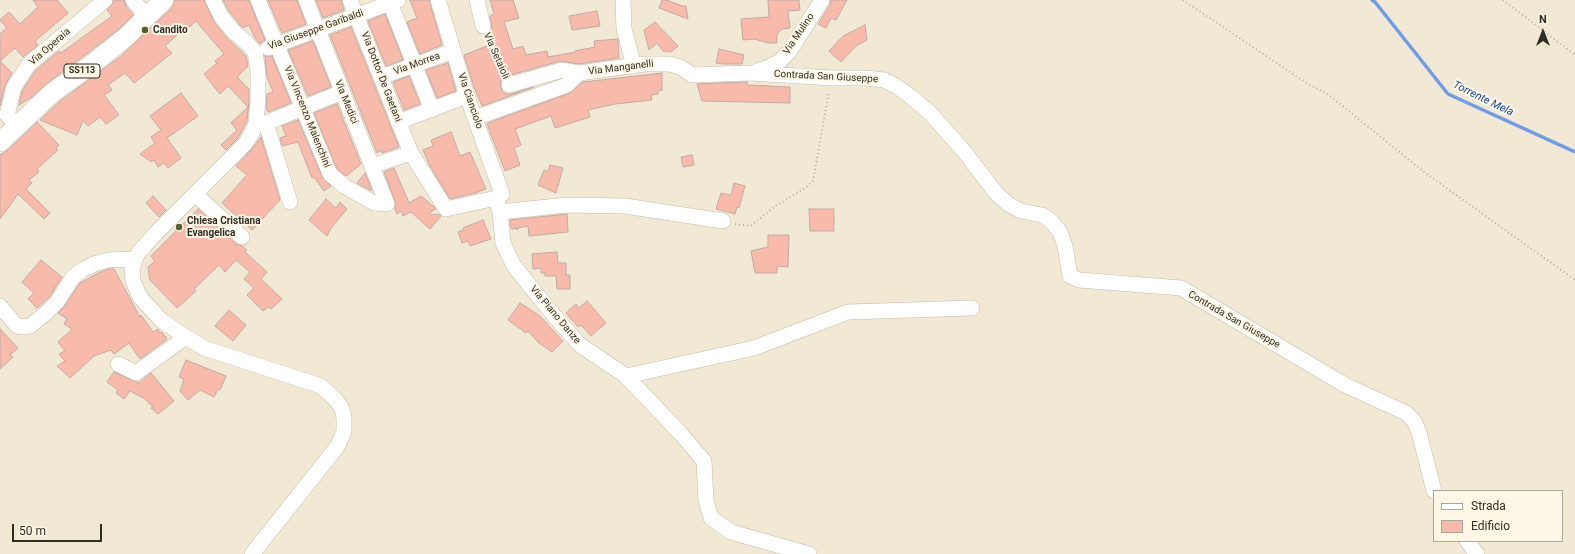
<!DOCTYPE html>
<style>
body{margin:0}
#map{position:relative;width:1575px;height:554px;overflow:hidden;background:#f2e9d4;font-family:Roboto,sans-serif}
canvas{display:block}
.legend{position:absolute;left:1433px;top:490px;width:130px;height:52px;box-sizing:border-box;background:#fef7e6;border:1px solid #aca699;margin:0;padding:5px 7px;list-style:none;font-size:12px;color:#302d25}
.legend li{display:flex;align-items:center;gap:8px;height:20px}
.legend b{width:20px;border:1px solid #aca699}
.north{position:absolute;left:1523px;top:12px;width:40px;height:40px;-webkit-text-stroke:3px #fef7e6;paint-order:stroke;rotate:0deg;font-size:11px;font-weight:700;line-height:16px;text-align:center;color:#302d25}
.north::after{content:'';display:block;margin:auto;width:14px;height:18px;background:#302d25;clip-path:polygon(50% 0,100% 100%,50% 72%,0 100%)}
.scale{position:absolute;left:12px;top:524px;width:90px;height:18px;box-sizing:border-box;border:2px solid #302d25;border-top:0;padding-left:5px;font-size:12px;line-height:14px;white-space:nowrap;color:#302d25;-webkit-text-stroke:3px #fef7e6;paint-order:stroke}
</style>
<div id="map">
<canvas width="1575" height="554"></canvas>
<ul class="legend">
<li><b style="height:5px;background:#fff"></b>Strada</li>
<li><b style="height:11px;background:#f8bbab"></b>Edificio</li>
</ul>
<div class="north">N</div>
<div class="scale">50 m</div>
</div>
<script>
const ctx = document.querySelector('canvas').getContext('2d');
ctx.lineJoin = 'round';
const toPath = rows => new Path2D(rows.map(r => 'M' + r).join(''));
function stroke(path, color, width, dash) { ctx.strokeStyle = color; ctx.lineWidth = width; ctx.lineCap = dash ? 'butt' : 'round'; ctx.setLineDash(dash || []); ctx.stroke(path); }
function fillPath(path, color) { ctx.fillStyle = color; ctx.fill(path, 'evenodd'); }
function drawText(font, color, halo, rows, align = 'center') {
  ctx.font = font + ' Roboto,sans-serif'; ctx.lineWidth = 4; ctx.setLineDash([]); ctx.textBaseline = 'middle'; ctx.strokeStyle = halo; ctx.fillStyle = color; for (const [text, x, y, turn = 0] of rows) {
    ctx.save(); ctx.translate(x, y); ctx.rotate((+turn || 0) * Math.PI / 180); ctx.textAlign = isNaN(turn) ? turn : align; if (halo) ctx.strokeText(text, 0, 0); ctx.fillText(text, 0, 0); ctx.restore();
  }
}
const stream = toPath([
 [1372,0,1375,2,1448,94,1575,152]
]);
const building = toPath([
 [33,0,57,0,68,13,35,41,38,45,23,57,15,48,0,61,12,73,5,85,0,106,0,34,7,28,0,20,9,12,20,24,38,7,33,0],
 [114,0,124,0,126,6,133,15,119,29,84,56,46,84,32,97,19,105,22,91,36,70,59,51,61,53,112,16,107,10,113,3,114,0],
 [175,0,204,0,214,22,226,37,246,56,248,66,237,77,243,83,242,83,249,89,249,101,247,121,238,138,226,150,221,145,237,130,231,123,248,107,228,86,220,94,204,74,217,63,215,61,224,54,196,21,187,29,185,28,165,46,172,53,134,83,125,73,108,85,112,90,104,95,119,115,106,124,100,117,88,126,83,121,77,135,40,120,59,102,121,56,172,8,175,0],
 [223,0,249,0,265,40,260,44,255,38,249,25,243,28,240,25,229,11,223,0],
 [268,0,297,0,306,24,282,33,268,0],
 [316,0,341,0,344,10,323,18,316,0],
 [410,0,429,0,442,45,420,54,407,22,417,18,410,0],
 [490,0,513,0,519,18,504,22,513,49,523,46,526,55,547,51,548,57,576,52,575,51,595,47,594,41,618,39,619,58,579,64,560,61,507,76,502,79,500,83,502,91,506,94,511,94,534,87,482,106,474,87,464,55,492,44,489,33,492,28,490,16,494,14,490,0],
 [662,0,667,0,682,6,686,6,688,19,659,8,662,0],
 [768,0,799,0,800,10,788,11,790,28,782,29,777,34,777,43,768,43,754,39,743,40,741,19,769,17,768,0],
 [831,0,847,0,836,20,831,18,826,28,818,24,830,5,831,0],
 [597,11,600,26,572,30,569,16,597,11],
 [385,14,403,60,386,66,368,21,385,14],
 [655,22,678,46,671,52,663,51,657,43,649,50,644,30,655,22],
 [865,25,867,40,856,46,841,62,829,51,843,36,865,25],
 [351,27,399,147,382,153,383,151,382,150,377,153,330,35,351,27],
 [313,41,331,87,308,96,288,50,313,41],
 [719,49,744,55,742,64,723,64,716,63,719,49],
 [265,56,272,56,291,103,268,112,266,108,267,94,273,92,267,77,265,56],
 [448,63,456,91,437,98,426,70,448,63],
 [662,73,662,90,658,91,658,94,651,95,652,100,615,104,588,110,590,117,555,128,551,116,515,129,521,145,514,148,520,165,505,171,487,124,488,123,570,93,583,82,662,73],
 [409,76,420,104,404,110,393,82,409,76],
 [747,82,747,85,790,87,790,103,702,101,697,84,747,82],
 [181,93,198,116,167,138,181,158,168,168,164,163,158,167,154,160,151,162,140,154,155,143,151,137,161,130,150,116,181,93],
 [337,104,361,164,346,176,337,169,314,113,337,104],
 [298,120,322,177,331,186,324,191,314,177,312,178,298,142,282,146,280,138,286,136,282,126,298,120],
 [37,122,59,145,56,148,58,150,37,169,39,172,29,180,32,183,26,189,50,213,44,219,18,194,0,219,0,155,8,150,37,122],
 [451,132,460,156,470,152,486,189,475,193,450,199,430,166,423,150,433,146,431,140,451,132],
 [261,137,280,200,252,230,222,203,247,175,236,166,251,150,261,137],
 [692,155,694,165,683,167,681,157,692,155],
 [550,165,563,168,556,193,538,185,544,170,548,172,550,165],
 [394,168,409,203,421,196,433,206,436,209,430,212,431,215,438,214,441,216,430,229,411,212,403,216,401,211,397,214,395,209,395,201,384,172,394,168],
 [365,173,372,190,370,190,357,183,365,173],
 [734,183,745,186,739,208,737,207,735,214,716,209,721,193,731,195,734,183],
 [153,196,166,210,159,217,146,203,153,196],
 [326,199,336,208,340,202,347,209,331,228,327,236,309,220,326,199],
 [198,209,236,244,242,246,247,250,245,252,267,272,261,279,282,299,271,309,268,307,263,311,247,295,254,288,244,279,250,272,236,260,225,272,219,265,194,289,196,291,177,308,150,280,148,267,155,261,151,256,198,209],
 [809,209,834,209,834,231,810,231,809,209],
 [567,214,568,232,529,236,528,226,518,228,517,230,517,228,512,229,510,226,510,220,567,214],
 [483,220,491,239,470,246,468,241,462,243,458,232,464,230,463,228,483,220],
 [768,235,789,235,788,267,777,266,777,273,755,273,751,251,768,247,768,235],
 [557,252,558,263,566,263,566,275,570,275,570,289,557,289,556,276,545,276,545,273,541,273,541,268,533,269,532,254,557,252],
 [41,260,62,277,50,296,37,308,28,299,34,293,22,282,41,260],
 [109,269,114,269,140,317,141,315,153,332,158,329,160,333,162,332,167,339,140,359,129,343,114,354,111,350,94,356,70,378,57,366,65,361,59,354,65,351,58,342,72,329,64,324,67,319,58,313,64,307,80,283,100,272,109,269],
 [587,301,606,323,591,336,581,325,578,327,566,313,576,304,579,308,587,301],
 [520,303,540,316,563,341,552,352,539,343,528,331,526,333,508,320,520,303],
 [229,310,246,325,233,341,215,326,229,310],
 [0,329,18,348,10,355,13,357,0,369,0,329],
 [186,360,226,376,220,390,218,389,214,397,200,390,188,400,180,391,184,379,179,377,186,360],
 [114,372,139,383,151,373,174,401,158,414,151,408,153,407,145,399,130,391,124,399,116,393,118,390,107,382,114,372]
]);
const path = toPath([
 [1183,0,1305,82,1329,95,1424,172,1575,280],
 [1503,0,1575,55],
 [489,38,505,74],
 [735,224,750,226,777,205,805,188,813,181,829,91]
]);
const minor = toPath([
 [133,0,147,17],
 [213,0,221,16,233,31,247,43,255,52],
 [258,0,330,174,344,186,374,203,387,204,306,0],
 [350,0,411,153,446,209,496,198,500,212,503,243,514,266,556,318,580,345,626,376,681,434,704,461,706,501,711,518,731,532,809,554],
 [389,0,432,110],
 [438,0,467,96,502,194,496,198],
 [477,0,483,26],
 [623,0,624,29,634,66],
 [268,48,398,0],
 [757,71,767,68,780,61,789,52,822,0],
 [381,77,453,51],
 [509,85,562,70,579,73],
 [475,118,567,85,579,73,645,64,670,64,680,67,692,75,750,73,832,78,865,78,884,80,896,86,910,96,930,113,963,150,996,193,1008,204,1021,211,1042,215,1052,222,1060,232,1065,246,1070,276,1079,280,1181,288,1345,385,1406,413,1414,421,1419,432,1434,491],
 [398,122,467,96],
 [256,123,266,123,342,92],
 [266,123,290,202],
 [17,125,7,115,14,87,29,64,105,0],
 [372,166,411,153],
 [195,194,242,237],
 [500,212,567,205,625,206,723,221],
 [0,306,17,326,24,327,30,326,46,313,57,302,73,277,82,270,94,264,108,260,135,259],
 [118,364,136,373,186,337],
 [626,376,754,348,848,312,972,308],
 [1467,541,1477,554],
 [252,554,337,447,344,432,344,418,342,408,335,399,321,386,204,348,186,337,161,320,140,297,133,281,132,269,135,259,139,252,156,233,245,144,252,133,256,123,258,101,258,72,255,52]
]);
const major = toPath([
 [0,142,52,93,91,65,126,37,164,0]
]);
const markers = [
 [145,30,4,"#565c2b"],
 [179,227,4,"#565c2b"]
];
const shields = [
 [82,71,36]
];
const shieldNames = [
 ["SS113",82,71]
];
const poiNames = [
 ["Candito",153,30],
 ["Chiesa Cristiana",187,221],
 ["Evangelica",187,233]
];
const streetNames = [
 ["Via Giuseppe Garibaldi",316,30,-20],
 ["Via Mulino",799,34,-56],
 ["Via Operaia",50,47,-41],
 ["Via Setaioli",496,56,66],
 ["Via Morrea",417,64,-20],
 ["Via Manganelli",621,68,-7],
 ["Via Dottor De Gaetani",381,77,69],
 ["Contrada San Giuseppe",826,77,3],
 ["Via Cianciolo",470,101,71],
 ["Via Medici",346,102,68],
 ["Via Vincenzo Malenchini",307,117,68],
 ["Via Piano Danze",555,315,50],
 ["Contrada San Giuseppe",1234,320,30]
];
const waterNames = [
 ["Torrente Mela",1483,99,26]
];
stroke(stream, '#6f9be9', 3.5);
fillPath(building, '#f8bbab');
stroke(building, '#c1a9a3', 1);
stroke(minor, '#c3bba7', 16);
stroke(major, '#c3bba7', 20);
stroke(path, '#b3ac9c', 2, [1, 3]);
stroke(minor, '#fff', 15);
stroke(major, '#fff', 19);
for (const [x, y, r, color] of markers) { const dot = new Path2D(); dot.arc(x, y, r, 0, 2 * Math.PI); ctx.fillStyle = color; ctx.fill(dot); stroke(dot, '#fef7e6', 1.5); }
for (const [x, y, w] of shields) { const box = new Path2D(); box.roundRect(x - w / 2, y - 7, w, 14, 3); ctx.fillStyle = '#fef7e6'; ctx.fill(box); stroke(box, '#302d25', 1); }
drawText('bold 9px', '#302d25', null, shieldNames);
drawText('bold 10px', '#302d25', '#fef7e6', poiNames, 'left');
drawText('10px', '#302d25', '#fef7e6', streetNames);
drawText('italic 11px', '#1a4ba5', '#fef7e6', waterNames);
</script>
